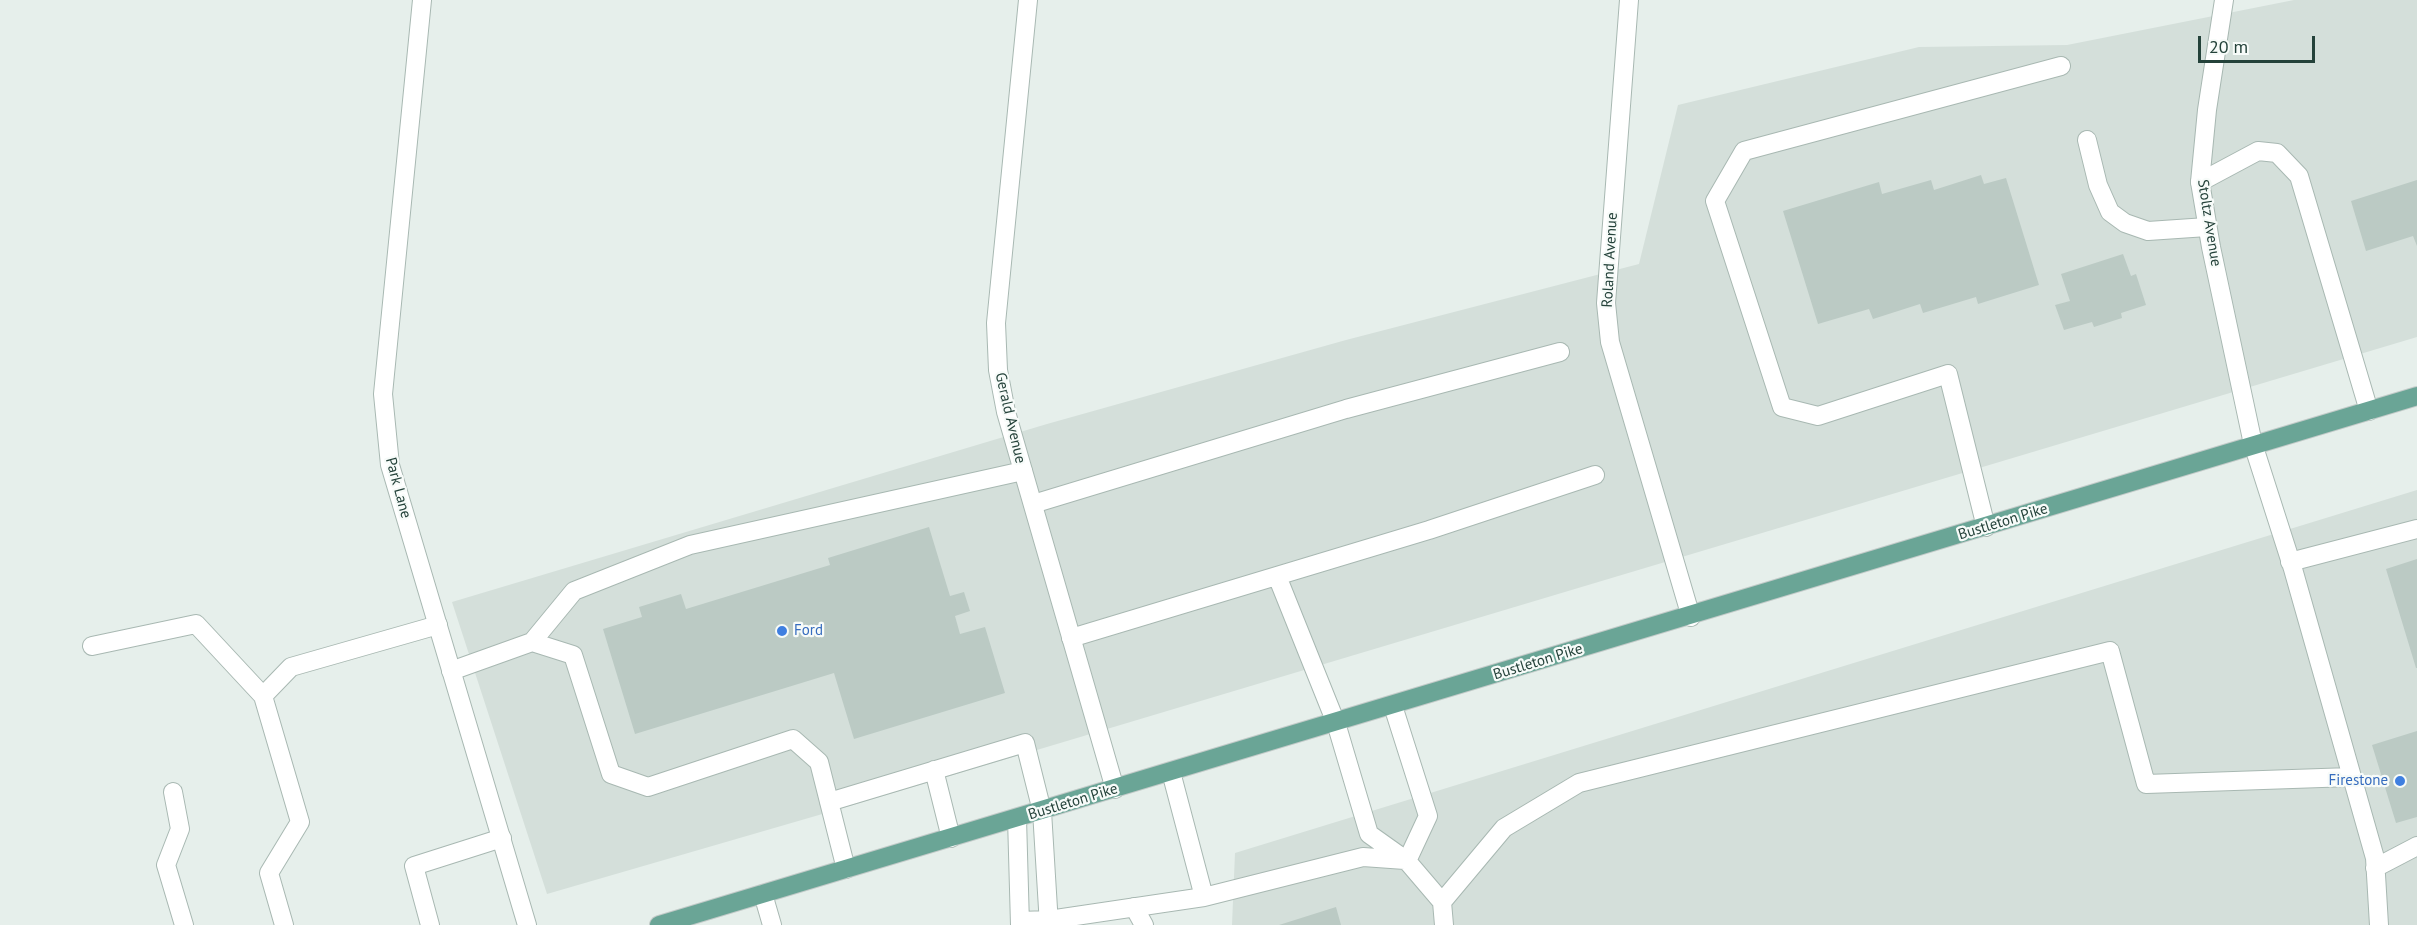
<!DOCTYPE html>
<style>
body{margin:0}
#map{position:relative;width:2417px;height:925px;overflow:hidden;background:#e6efeb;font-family:"PT Sans",sans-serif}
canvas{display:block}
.scale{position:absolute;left:2198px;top:36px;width:117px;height:27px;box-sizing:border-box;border:3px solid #24423a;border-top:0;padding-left:8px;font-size:18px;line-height:21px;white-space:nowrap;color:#24423a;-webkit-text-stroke:4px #f7fbf9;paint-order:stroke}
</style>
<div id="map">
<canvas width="2417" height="925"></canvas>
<div class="scale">20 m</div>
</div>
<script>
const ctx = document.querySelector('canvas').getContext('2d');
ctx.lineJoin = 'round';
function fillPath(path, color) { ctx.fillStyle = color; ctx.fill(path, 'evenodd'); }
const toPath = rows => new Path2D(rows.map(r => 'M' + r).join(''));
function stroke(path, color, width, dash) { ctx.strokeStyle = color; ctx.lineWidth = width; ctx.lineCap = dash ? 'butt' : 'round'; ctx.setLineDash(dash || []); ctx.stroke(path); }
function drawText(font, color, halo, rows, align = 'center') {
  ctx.font = font + ' "PT Sans",sans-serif'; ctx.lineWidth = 4.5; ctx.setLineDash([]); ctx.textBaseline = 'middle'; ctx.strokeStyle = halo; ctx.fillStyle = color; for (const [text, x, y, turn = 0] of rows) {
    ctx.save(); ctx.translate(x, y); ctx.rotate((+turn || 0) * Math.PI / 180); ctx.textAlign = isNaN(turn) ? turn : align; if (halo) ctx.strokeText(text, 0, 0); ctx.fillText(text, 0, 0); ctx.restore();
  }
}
const built = toPath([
 [2294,0,2417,0,2417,337,843,808,547,894,452,602,1047,424,1346,340,1639,264,1678,105,1919,47,2067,45],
 [2417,490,2417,925,1232,925,1235,853]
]);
const building = toPath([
 [1981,175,1984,184,2006,178,2039,285,1978,304,1976,297,1923,313,1920,304,1873,319,1869,309,1818,324,1783,211,1879,182,1882,194,1931,180,1934,190],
 [2417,180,2417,246,2413,236,2366,251,2351,201],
 [2123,254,2131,276,2136,274,2146,305,2121,313,2122,318,2094,327,2092,322,2064,330,2055,305,2070,301,2061,274],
 [929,527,950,596,964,592,970,611,955,616,960,634,985,627,1005,693,854,739,834,673,635,734,603,629,642,617,639,607,681,594,686,609,830,565,828,558],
 [2417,559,2417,668,2416,668,2386,569],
 [2417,731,2417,817,2396,823,2372,745],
 [1336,907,1341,925,1279,925]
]);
const service = toPath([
 [2087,140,2098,185,2110,212,2125,223,2148,231,2207,227],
 [2200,182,2258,151,2277,153,2299,176,2369,411],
 [2253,444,2293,569,2375,858,2379,925],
 [1033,504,1346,409,1560,352],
 [1986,527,1948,374,1818,416,1782,407,1715,201,1744,151,2061,66],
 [2290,562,2417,529],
 [1277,576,1336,723,1369,834,1407,861,1442,902,1444,925],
 [1071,638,1429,530,1595,475],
 [532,642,574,591,690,545,1023,471],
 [92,646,196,624,263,696],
 [451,671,532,642,573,655,611,774,648,787,793,739,819,762,846,869],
 [1393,706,1428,816,1407,861],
 [934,770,951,838],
 [1171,772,1204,897,1363,857,1405,860],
 [173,792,180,829,166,865,184,925],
 [829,802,1025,743,1042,811,1049,925],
 [1017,818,1020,925],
 [2375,868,2417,846],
 [763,894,772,925],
 [1442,902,1504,828,1579,783,2110,651,2146,784,2351,777],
 [1134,907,1144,925],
 [1020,921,1049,920,1204,897],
 [284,925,269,873,300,822,263,696,291,667,438,625],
 [430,925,414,866,502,838]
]);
const minor = toPath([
 [422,0,383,394,390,465,527,925],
 [1028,0,996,323,998,370,1006,412,1115,789],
 [1629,0,1606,303,1610,342,1691,617],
 [2224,0,2207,110,2200,182,2211,247,2253,444]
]);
const primary = toPath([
 [659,925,2417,396]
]);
const markers = [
 [782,631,6,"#3f7fe0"],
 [2400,781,6,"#3f7fe0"]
];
const streetNames = [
 ["Stoltz Avenue",2209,223,81],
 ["Roland Avenue",1610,260,-87],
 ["Gerald Avenue",1010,418,77],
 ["Park Lane",398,488,75],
 ["Bustleton Pike",2003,522,-17],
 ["Bustleton Pike",1538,662,-17],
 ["Bustleton Pike",1073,802,-17]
];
const shopNames = [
 ["Ford",794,631],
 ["Firestone",2388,781,"right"]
];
fillPath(built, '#d4dfda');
fillPath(building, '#bbcac4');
stroke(service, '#a8b8b2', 20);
stroke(minor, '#a8b8b2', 20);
stroke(primary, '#c2cac8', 20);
stroke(service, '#fff', 18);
stroke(minor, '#fff', 18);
stroke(primary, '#6aa596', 18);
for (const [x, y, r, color] of markers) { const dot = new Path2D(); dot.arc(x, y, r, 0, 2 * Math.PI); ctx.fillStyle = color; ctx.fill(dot); stroke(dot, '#f7fbf9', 2); }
drawText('15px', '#24423a', '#f7fbf9', streetNames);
drawText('15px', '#366cbe', '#f7fbf9', shopNames, 'left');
</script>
